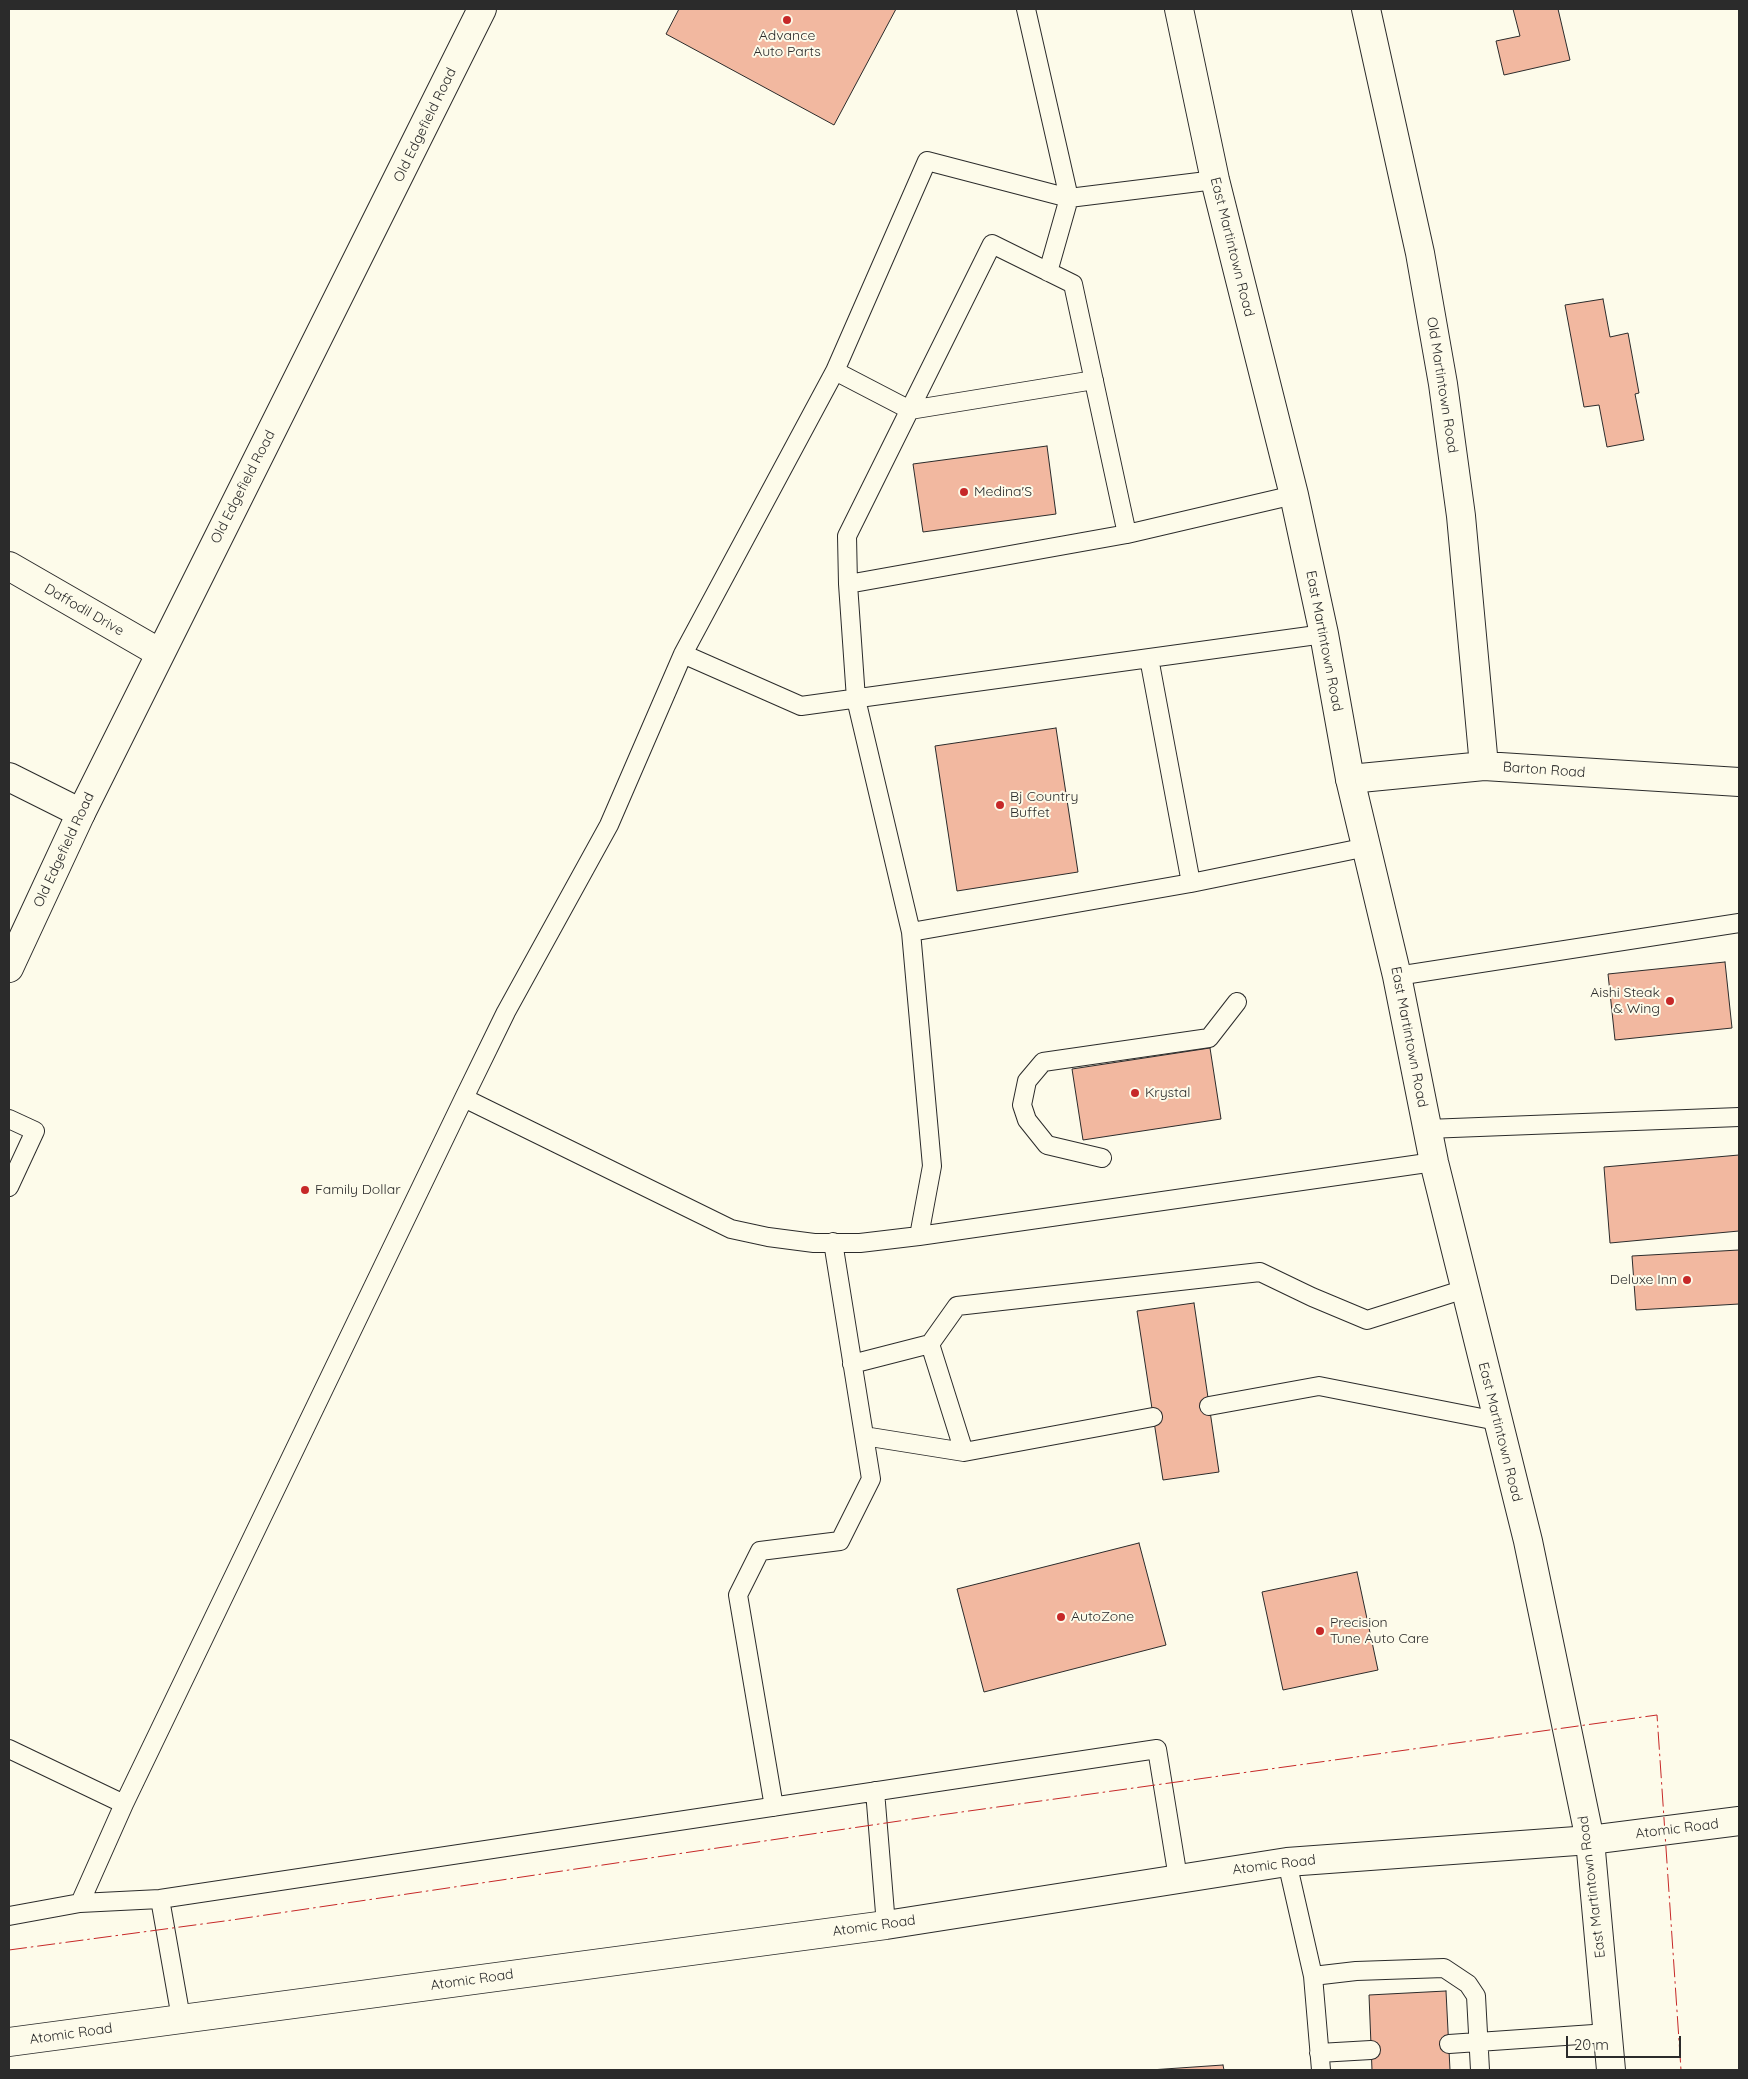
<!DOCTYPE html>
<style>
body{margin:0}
#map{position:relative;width:1748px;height:2079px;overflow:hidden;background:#fdfbea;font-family:Quicksand,sans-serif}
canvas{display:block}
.frame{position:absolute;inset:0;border:10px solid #2b2b2b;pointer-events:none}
.scale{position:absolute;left:1566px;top:2036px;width:115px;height:22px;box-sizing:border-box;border:2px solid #2b2b2b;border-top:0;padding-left:6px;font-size:15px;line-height:18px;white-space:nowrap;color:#2b2b2b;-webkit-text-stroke:4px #fdfbea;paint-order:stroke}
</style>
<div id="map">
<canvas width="1748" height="2079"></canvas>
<div class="frame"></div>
<div class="scale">20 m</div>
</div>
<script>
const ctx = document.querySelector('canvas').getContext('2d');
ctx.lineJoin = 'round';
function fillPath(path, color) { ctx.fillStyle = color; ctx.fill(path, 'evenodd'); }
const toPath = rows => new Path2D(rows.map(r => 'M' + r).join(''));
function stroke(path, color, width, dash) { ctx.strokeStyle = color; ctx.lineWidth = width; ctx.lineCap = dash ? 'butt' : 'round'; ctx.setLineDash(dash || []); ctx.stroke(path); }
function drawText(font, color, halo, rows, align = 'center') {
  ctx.font = font + ' Quicksand,sans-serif'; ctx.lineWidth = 4; ctx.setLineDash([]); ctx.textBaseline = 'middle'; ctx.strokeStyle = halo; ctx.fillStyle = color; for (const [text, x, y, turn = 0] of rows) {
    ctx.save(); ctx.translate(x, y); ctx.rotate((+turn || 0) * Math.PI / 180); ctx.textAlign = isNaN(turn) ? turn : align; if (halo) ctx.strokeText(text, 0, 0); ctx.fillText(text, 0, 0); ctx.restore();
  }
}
const building = toPath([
 [679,9,896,9,834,125,666,34,679,9],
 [1513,9,1558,9,1570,60,1504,75,1496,41,1520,36,1513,9],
 [1603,299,1610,337,1628,333,1639,393,1635,394,1644,440,1607,447,1599,405,1584,407,1565,305,1603,299],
 [1047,446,1056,514,923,532,913,464,1047,446],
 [1056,728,1078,872,957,891,935,746,1056,728],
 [1725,962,1732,1028,1615,1040,1608,974,1725,962],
 [1210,1048,1221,1119,1083,1140,1072,1069,1210,1048],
 [1739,1155,1739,1231,1610,1243,1604,1167,1739,1155],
 [1739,1250,1739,1304,1636,1310,1632,1256,1739,1250],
 [1194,1303,1219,1472,1163,1480,1137,1311,1194,1303],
 [1139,1543,1166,1645,984,1692,957,1589,1139,1543],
 [1357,1572,1378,1670,1283,1690,1262,1592,1357,1572],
 [1446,1991,1450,2070,1372,2070,1369,1995,1446,1991],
 [1223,2065,1224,2070,1150,2070,1223,2065]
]);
const service = toPath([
 [1026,9,1069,198,1048,272],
 [835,371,910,410,1094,380],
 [1127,534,1294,495],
 [848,584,1127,534,1073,284,992,244,847,536,848,584,856,699,911,932,932,1166,919,1236],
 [683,654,801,706,1324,634],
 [1149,658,1191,883],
 [911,932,1191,883,1367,847],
 [1397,976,1739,923],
 [464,1098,731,1229,768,1237,814,1243,860,1243,919,1236,1434,1162],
 [9,1119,35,1131,9,1187],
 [1427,1129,1739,1117],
 [1102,1158,1047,1145,1027,1120,1022,1105,1027,1081,1043,1062,1209,1038,1237,1002],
 [852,1364,930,1344],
 [1209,1406,1319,1386,1497,1421],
 [864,1436,964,1452,1153,1417],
 [964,1452,930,1344,957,1306,1260,1272,1312,1297,1367,1320,1465,1289],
 [9,1749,124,1804],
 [875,1791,886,1925],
 [774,1807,738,1595,760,1551,840,1541,871,1479,833,1242],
 [1287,1862,1313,1976],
 [160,1899,181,2018],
 [80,1903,124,1804,464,1098,506,1012,609,825,683,654,835,371,927,161,1069,198,1215,180],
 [9,1916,80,1903,160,1899,1157,1749,1178,1878],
 [1449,2044,1608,2033],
 [1319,2053,1371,2050],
 [1321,2070,1313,1976,1356,1971,1444,1968,1468,1984,1476,1996,1480,2070]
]);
const minor = toPath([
 [1366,9,1420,253,1443,384,1461,516,1484,766],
 [9,566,160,653],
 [9,777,81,813],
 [1350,779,1484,766,1739,782]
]);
const tertiary = toPath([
 [9,968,81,813,482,9]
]);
const secondary = toPath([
 [9,2042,886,1925,1287,1862,1590,1840,1739,1821]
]);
const primary = toPath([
 [1179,9,1215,180,1294,495,1324,634,1350,779,1397,976,1434,1162,1528,1541,1590,1840,1611,2070]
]);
const power = toPath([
 [9,1950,232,1920,933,1816,1657,1715,1681,2070]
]);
const markers = [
 [787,20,5,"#c62828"],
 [964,492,5,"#c62828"],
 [1000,805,5,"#c62828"],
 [1670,1001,5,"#c62828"],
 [1135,1093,5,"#c62828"],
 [305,1190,5,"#c62828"],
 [1687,1280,5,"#c62828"],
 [1061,1617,5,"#c62828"],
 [1320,1631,5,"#c62828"]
];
const poiNames = [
 ["Advance",787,36,"center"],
 ["Auto Parts",787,52,"center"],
 ["Medina'S",974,492],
 ["Bj Country",1010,797],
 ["Buffet",1010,813],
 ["Aishi Steak",1660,993,"right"],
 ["& Wing",1660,1009,"right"],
 ["Krystal",1145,1093],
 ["Family Dollar",315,1190],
 ["Deluxe Inn",1677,1280,"right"],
 ["AutoZone",1071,1617],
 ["Precision",1330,1623],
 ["Tune Auto Care",1330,1639]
];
const streetNames = [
 ["Old Edgefield Road",425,125,-64],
 ["East Martintown Road",1232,247,76],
 ["Old Martintown Road",1442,385,81],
 ["Old Edgefield Road",243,487,-63],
 ["Daffodil Drive",84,610,30],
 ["East Martintown Road",1324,641,79],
 ["Barton Road",1544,770,4],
 ["Old Edgefield Road",64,850,-65],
 ["East Martintown Road",1409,1037,79],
 ["East Martintown Road",1500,1432,76],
 ["Atomic Road",1677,1829,-7],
 ["Atomic Road",1274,1865,-7],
 ["East Martintown Road",1592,1887,-97],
 ["Atomic Road",874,1926,-8],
 ["Atomic Road",472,1980,-8],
 ["Atomic Road",71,2034,-8]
];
fillPath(building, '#f2b8a0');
stroke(building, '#2b2b2b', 1);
stroke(service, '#2b2b2b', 20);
stroke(minor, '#2b2b2b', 30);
stroke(tertiary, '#2b2b2b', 30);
stroke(secondary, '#2b2b2b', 30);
stroke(primary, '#2b2b2b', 30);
stroke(service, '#fdfbea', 18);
stroke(minor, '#fdfbea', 28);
stroke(tertiary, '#fdfbea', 28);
stroke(secondary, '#fdfbea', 28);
stroke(primary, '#fdfbea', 28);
stroke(power, '#c62828', 1, [18, 4, 2.5, 4]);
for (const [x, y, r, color] of markers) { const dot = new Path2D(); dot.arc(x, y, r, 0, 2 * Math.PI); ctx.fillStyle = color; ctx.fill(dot); stroke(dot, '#fdfbea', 2); }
drawText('14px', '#2b2b2b', '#fdfbea', poiNames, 'left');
drawText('14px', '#2b2b2b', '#fdfbea', streetNames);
</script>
